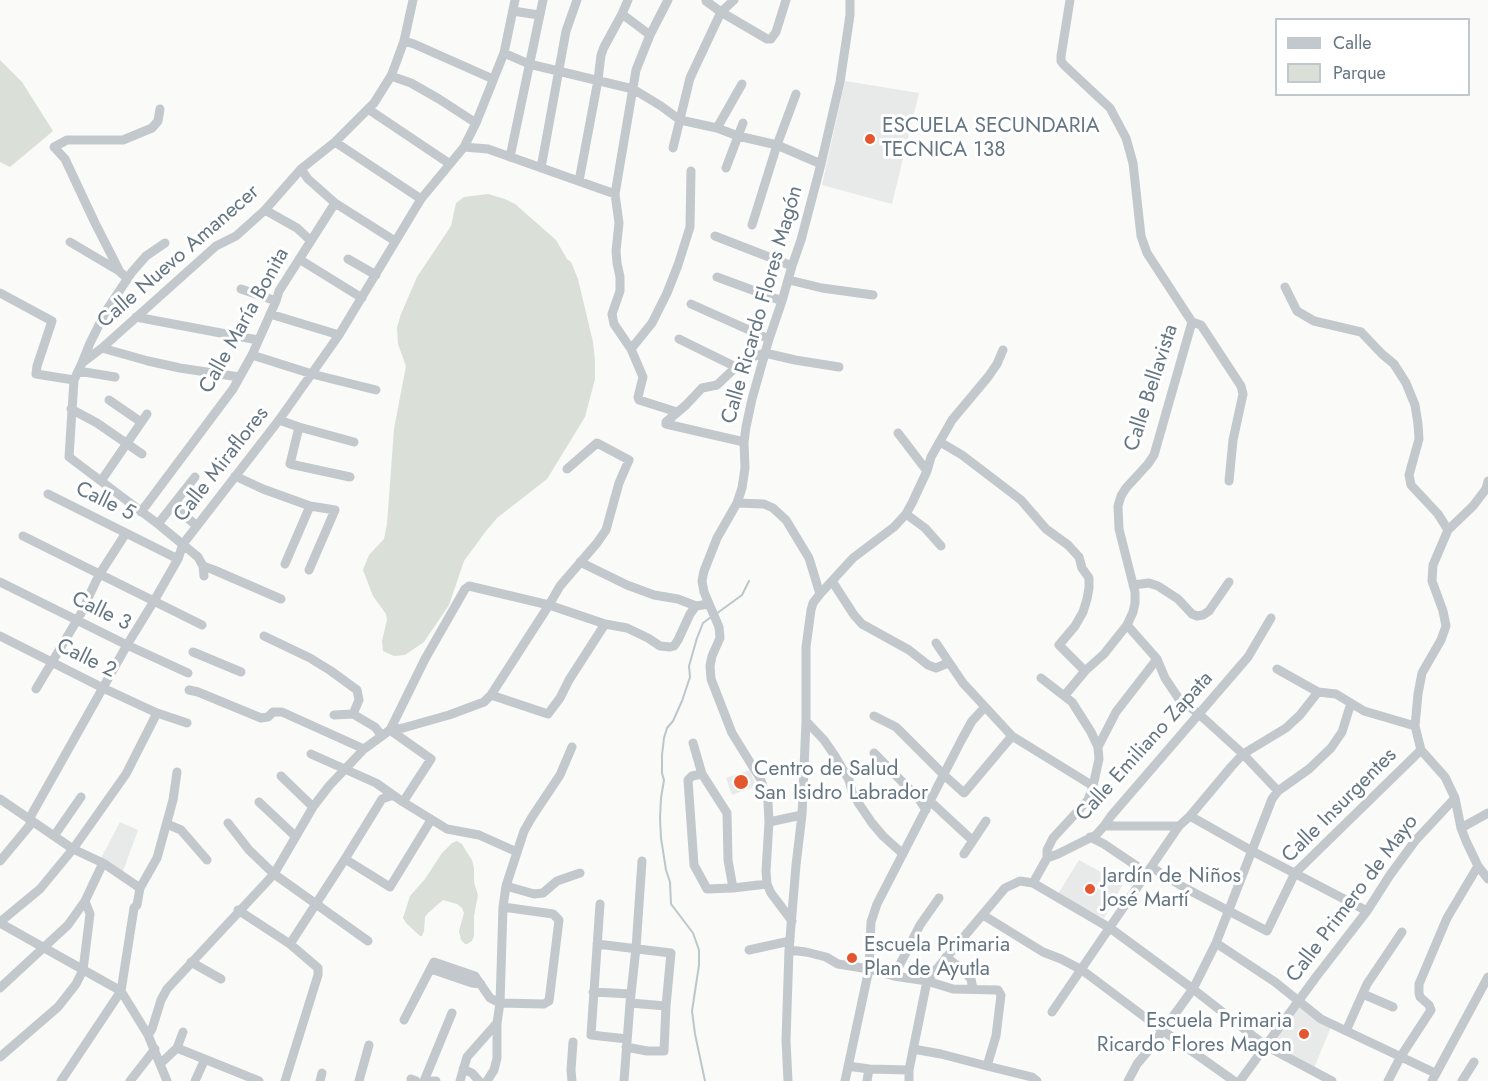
<!DOCTYPE html>
<meta charset="utf-8">
<style>
body{margin:0}
#map{position:relative;width:1488px;height:1081px;overflow:hidden;background:#fafaf8;font-family:Jost,sans-serif}
canvas{display:block}
.legend{position:absolute;left:1275px;top:18px;width:195px;height:78px;box-sizing:border-box;background:#fff;border:2px solid #c1c8cd;margin:0;padding:8px 10px;list-style:none;font-size:18px;color:#657683}
.legend li{display:flex;align-items:center;gap:12px;height:30px}
.legend b{width:30px;border:2px solid #c1c8cd}
</style>
<div id="map">
<canvas width="1488" height="1081"></canvas>
<ul class="legend">
<li><b style="height:8px;background:#c3c8cc"></b>Calle</li>
<li><b style="height:16px;background:#dadfd7"></b>Parque</li>
</ul>
</div>
<script>
const ctx = document.querySelector('canvas').getContext('2d');
ctx.lineJoin = 'round';
function fillPath(path, color) { ctx.fillStyle = color; ctx.fill(path, 'evenodd'); }
const toPath = rows => new Path2D(rows.map(r => 'M' + r).join(''));
function stroke(path, color, width, dash) { ctx.strokeStyle = color; ctx.lineWidth = width; ctx.lineCap = dash ? 'butt' : 'round'; ctx.setLineDash(dash || []); ctx.stroke(path); }
function drawText(font, color, halo, rows, align = 'center') {
  ctx.font = font + ' Jost,sans-serif'; ctx.lineWidth = 6; ctx.setLineDash([]); ctx.textBaseline = 'middle'; ctx.strokeStyle = halo; ctx.fillStyle = color; for (const [text, x, y, turn = 0] of rows) {
    ctx.save(); ctx.translate(x, y); ctx.rotate((+turn || 0) * Math.PI / 180); ctx.textAlign = isNaN(turn) ? turn : align; if (halo) ctx.strokeText(text, 0, 0); ctx.fillText(text, 0, 0); ctx.restore();
  }
}
const built = toPath([
 [845,81,919,93,892,204,822,185],
 [750,770,756,786,732,795,726,778],
 [120,822,138,830,122,874,100,860],
 [1079,860,1123,884,1104,918,1058,894],
 [1299,1006,1331,1027,1314,1068,1271,1045]
]);
const green = toPath([
 [0,60,22,82,53,131,10,167,0,162],
 [488,194,505,199,515,204,556,240,567,259,571,262,578,279,593,342,595,361,595,379,585,417,547,479,497,518,486,531,464,561,449,605,424,642,405,655,394,656,383,651,382,641,387,620,386,614,373,596,363,570,369,555,384,539,387,524,394,429,406,366,398,344,397,327,401,314,417,277,451,226,456,203,464,197],
 [457,841,462,844,466,851,472,860,474,868,474,882,478,895,474,916,474,936,472,941,467,944,465,944,461,940,459,931,464,913,462,908,457,904,443,900,428,913,425,917,424,931,422,936,420,936,406,923,403,918,410,896,425,879,442,853,452,843]
]);
const stream = toPath([
 [716,614,742,595,749,581],
 [705,1081,695,1034,692,1011,699,965,699,950,693,933,671,904,670,882,666,870,661,838,660,818,661,798,664,780,662,773,662,755,664,738,667,728,673,721,682,701,690,677,689,666,697,638,703,623,711,617]
]);
const minor = toPath([
 [668,0,650,35,636,70,615,194,619,223,616,251,617,263,620,277,620,291,612,314,614,324,631,349,643,377,638,397,639,400,677,412],
 [1070,0,1061,56,1061,61,1064,65,1110,108,1126,138,1133,163,1141,236,1147,253,1192,322],
 [706,1,721,12,767,39,771,39,776,32,786,0],
 [513,11,539,15],
 [622,14,650,35],
 [404,41,414,44,493,79],
 [504,53,529,64,633,89,661,106,680,120,717,128,738,136,777,145,821,164],
 [391,76,411,83,439,99,476,123],
 [368,109,450,164],
 [717,128,742,84],
 [335,142,421,199],
 [464,147,488,149,615,194],
 [673,148,690,78,721,12,734,0],
 [510,157,543,0],
 [541,168,566,31,577,0],
 [726,168,743,123],
 [301,169,308,179,335,203,395,241],
 [579,181,598,80,601,55,604,47,622,14,628,0],
 [265,210,297,228,311,241],
 [752,225,777,145,796,94],
 [715,236,792,266],
 [70,242,119,271],
 [165,243,146,256,132,272,106,311,90,343,82,363,74,380,69,457,158,524,198,557,203,566,204,576],
 [299,259,362,298],
 [348,259,376,275],
 [717,277,782,301],
 [127,278,120,272,95,223,65,159,54,147,67,140,123,140,152,128,158,121,160,109],
 [789,280,822,288,873,295],
 [1285,287,1297,311,1314,321,1361,332,1382,354,1394,364,1406,383,1415,405,1418,424,1419,439,1409,475,1411,485,1438,514,1448,530],
 [241,289,276,301],
 [0,293,52,321,37,366,36,374,74,380],
 [691,304,769,339],
 [270,314,339,335],
 [136,317,258,340],
 [1192,322,1201,325,1241,386,1243,394,1233,440,1229,481],
 [679,339,736,367],
 [102,348,148,361,180,368,239,377],
 [631,349,652,323,667,293,678,265,690,227,691,171],
 [252,355,312,374,376,390],
 [82,363,102,348,216,246,236,236,265,210,301,169,335,142,374,103,391,76,396,63,404,41,413,0],
 [78,371,115,377],
 [109,400,141,422],
 [71,409,97,423,142,454],
 [279,420,299,427,354,442],
 [299,427,290,464,350,477],
 [898,433,927,471],
 [744,442,666,424,666,422,686,405,702,388,717,385,736,367,755,356,765,353,795,360,839,367],
 [940,442,962,455,1021,500,1046,529,1068,545,1079,557,1082,568,1089,578,1089,588,1087,599,1083,612,1075,626,1059,645,1085,671],
 [235,476,263,489,310,506,335,510,309,570],
 [101,481,147,414],
 [1488,481,1486,489,1473,506,1448,530,1433,565,1432,581,1443,611,1446,626,1441,640,1422,673,1418,694,1415,726,1421,750,1445,777,1455,798,1461,828,1466,841,1478,866,1488,879],
 [48,494,178,559],
 [737,503,764,504,773,508,786,520,809,558,820,594],
 [173,506,197,526],
 [141,512,233,389,252,355,276,301,279,291,335,203],
 [906,514,925,528,941,546],
 [158,524,195,477],
 [23,536,202,625],
 [580,562,627,585,654,595,678,599,696,606],
 [285,564,310,506],
 [203,566,214,570,281,599],
 [832,581,854,615,862,624,909,650,928,665,936,668,948,663],
 [0,582,127,645,188,673],
 [1133,585,1149,583,1158,586,1178,599,1192,614,1197,616,1203,615,1209,611,1229,582],
 [1127,625,1157,659,1165,678,1179,699,1199,714,1243,754,1278,791],
 [0,636,103,688,157,713,187,723],
 [264,636,310,658,331,671,357,690,359,700,353,714],
 [936,643,963,683,1012,736,1093,786],
 [193,652,241,672],
 [1277,669,1318,692,1336,694,1364,711,1415,726],
 [1041,678,1072,702,1091,732,1098,747,1099,759,1093,786,1088,800,1053,838,1047,850,1047,858],
 [36,689,83,610,89,596,99,575,126,533],
 [189,690,198,692,261,718,268,717,273,712,282,712,364,749],
 [491,695,548,714,560,698,569,680,605,624],
 [1065,695,1085,671,1104,654,1127,625,1133,612,1135,603,1135,592,1119,529,1118,506,1121,496,1126,488,1148,464,1154,455,1192,322],
 [334,715,353,714,375,727,382,736],
 [874,716,896,727,944,775,964,793,1012,736],
 [806,721,824,740,835,756,849,780,852,791,859,804,872,823,883,836,903,854],
 [390,730,425,659,465,589,469,586,549,605,605,624,627,628,648,638,660,646,670,647,674,646,678,640,690,614,696,606,709,604],
 [390,730,431,759,403,802],
 [693,743,702,774,727,813,728,860,733,888],
 [1098,747,1116,712,1157,659],
 [874,753,919,799,926,810],
 [311,754,376,783,403,802,447,829,479,835,517,852],
 [702,774,692,776,688,780,694,865,707,889,733,888,767,884],
 [281,776,313,807],
 [0,799,73,849,103,863,140,888],
 [259,802,295,836],
 [931,802,972,840],
 [1190,816,1252,851,1367,911],
 [769,822,802,815],
 [228,823,249,850,273,873],
 [167,824,181,830,207,860],
 [1104,826,1179,826],
 [1461,828,1488,813],
 [54,836,81,797],
 [1090,837,1104,844,1147,873],
 [964,854,986,821],
 [345,859,390,887,431,820],
 [0,861,30,825,30,818,33,812,127,645,154,601,178,559,183,544,279,420,339,335,421,199,464,147,476,123,504,53,515,0],
 [1151,867,1185,888,1267,931,1295,873,1421,750],
 [274,874,368,941],
 [1033,883,1047,858,1058,854,1096,835,1104,826,1111,816,1248,657,1271,618],
 [506,886,534,894,543,893,557,881,580,873],
 [600,904,591,1035,627,1039],
 [238,910,290,944,318,968,318,975,285,1081],
 [983,915,1043,952,1061,959,1082,970,1162,1030,1234,1081],
 [792,921,771,893,767,884,766,871,769,822,768,802,761,780,732,733,711,679,710,666,712,656,720,638,719,627,704,592,702,581,704,571,717,538,737,503,742,488,745,468,744,442,746,427,752,399,769,339,782,301,792,266,801,240,821,164,840,82,850,15,850,0],
 [0,922,40,889,73,849,126,774,157,713],
 [0,923,121,991,148,1035,167,1081],
 [1216,943,1275,982,1321,1019,1435,1073],
 [290,944,345,859,382,799,393,795],
 [597,944,671,953,666,1006,664,1051,647,1051,626,1047],
 [749,950,790,941],
 [789,950,806,952,826,957,838,964,869,969,894,976,927,981,953,989,998,990,1001,995,996,1036,987,1066],
 [946,957,962,969,971,979,973,989],
 [191,962,221,979],
 [431,969,472,983,481,984],
 [894,976,920,925,939,898],
 [0,988,68,925,85,901,103,863],
 [593,992,631,994],
 [1363,994,1393,1007],
 [630,1003,666,1006],
 [1052,1012,1179,826,1190,816,1231,767,1243,754,1286,728,1300,715,1318,692],
 [404,1020,434,962,475,976,490,998,500,1003,544,1004,549,1001,559,920,553,914,503,907],
 [1346,1031,1367,984,1402,932],
 [148,1035,152,1029,161,1000,167,989,274,874,313,807,329,786,364,749,390,730,403,728,449,715,484,702,491,695,549,605,560,586,597,543,606,530,619,483,629,460,597,443,567,469],
 [177,1048,259,1081],
 [913,1049,941,1054,987,1066,1032,1077,1037,1081],
 [0,1057,58,1007,76,984,83,970,90,914,85,901],
 [160,1064,177,1048,183,1032],
 [848,1066,869,1069,909,1070],
 [463,1069,472,1073,479,1081],
 [411,1079,416,1081],
 [61,1081,121,991,134,908,137,905,140,888,157,858,173,800,177,772],
 [130,1081,155,1049],
 [195,1081,205,1059],
 [320,1081,322,1073],
 [359,1081,369,1045],
 [424,1081,452,1013],
 [432,1081,436,1081],
 [460,1081,467,1057,497,1023],
 [487,1081,494,1070,497,1058,497,1023,500,1003,503,907,506,886,524,831,532,817,560,775,572,747],
 [572,1081,571,1070,573,1042],
 [624,1081,630,1003,636,948,642,861],
 [788,1081,786,1040,789,950,796,865,802,815,806,721,806,647,811,610,813,603,820,594,853,558,894,527,906,514,912,503,927,471,931,457,952,420,988,377,997,364,1003,350],
 [845,1081,869,969,871,922,877,904,962,739,972,721,985,707],
 [867,1081,869,1069],
 [909,1081,909,1070,927,981,930,977,1005,888,1020,881,1033,883,1110,928,1193,989,1266,1046,1332,1081],
 [1128,1081,1137,1064,1148,1051,1193,989,1216,943,1272,799,1278,791,1309,769,1331,748,1342,732,1351,703],
 [1240,1081,1316,977,1367,911,1390,875,1415,841,1455,798],
 [1388,1081,1401,1056,1431,1010,1429,1005,1420,997,1419,993,1419,984,1447,918,1478,866],
 [1432,1081,1488,977],
 [1462,1081,1474,1062]
]);
const markers = [
 [870,139,6,"#e4572e"],
 [741,782,8,"#e4572e"],
 [1090,889,6,"#e4572e"],
 [852,958,6,"#e4572e"],
 [1304,1034,6,"#e4572e"]
];
const poiNames = [
 ["ESCUELA SECUNDARIA",882,127],
 ["TECNICA 138",882,151],
 ["Centro de Salud",754,770],
 ["San Isidro Labrador",754,794],
 ["Jardín de Niños",1102,877],
 ["José Martí",1102,901],
 ["Escuela Primaria",864,946],
 ["Plan de Ayutla",864,970],
 ["Escuela Primaria",1292,1022,"right"],
 ["Ricardo Flores Magon",1292,1046,"right"]
];
const streetNames = [
 ["Calle Nuevo Amanecer",179,257,-41],
 ["Calle Ricardo Flores Magón",763,305,-74],
 ["Calle María Bonita",245,321,-61],
 ["Calle Bellavista",1152,388,-72],
 ["Calle Miraflores",222,465,-52],
 ["Calle 5",105,502,26],
 ["Calle 3",101,612,26],
 ["Calle 2",86,659,26],
 ["Calle Emiliano Zapata",1145,747,-48],
 ["Calle Insurgentes",1340,806,-45],
 ["Calle Primero de Mayo",1353,899,-53]
];
fillPath(built, '#e8e9e9');
fillPath(green, '#dadfd7');
stroke(stream, '#bbc7cb', 2);
stroke(minor, '#c3c8cc', 9);
for (const [x, y, r, color] of markers) { const dot = new Path2D(); dot.arc(x, y, r, 0, 2 * Math.PI); ctx.fillStyle = color; ctx.fill(dot); stroke(dot, '#fff', 2); }
drawText('21px', '#657683', '#fff', poiNames, 'left');
drawText('21px', '#657683', '#fff', streetNames);
</script>
